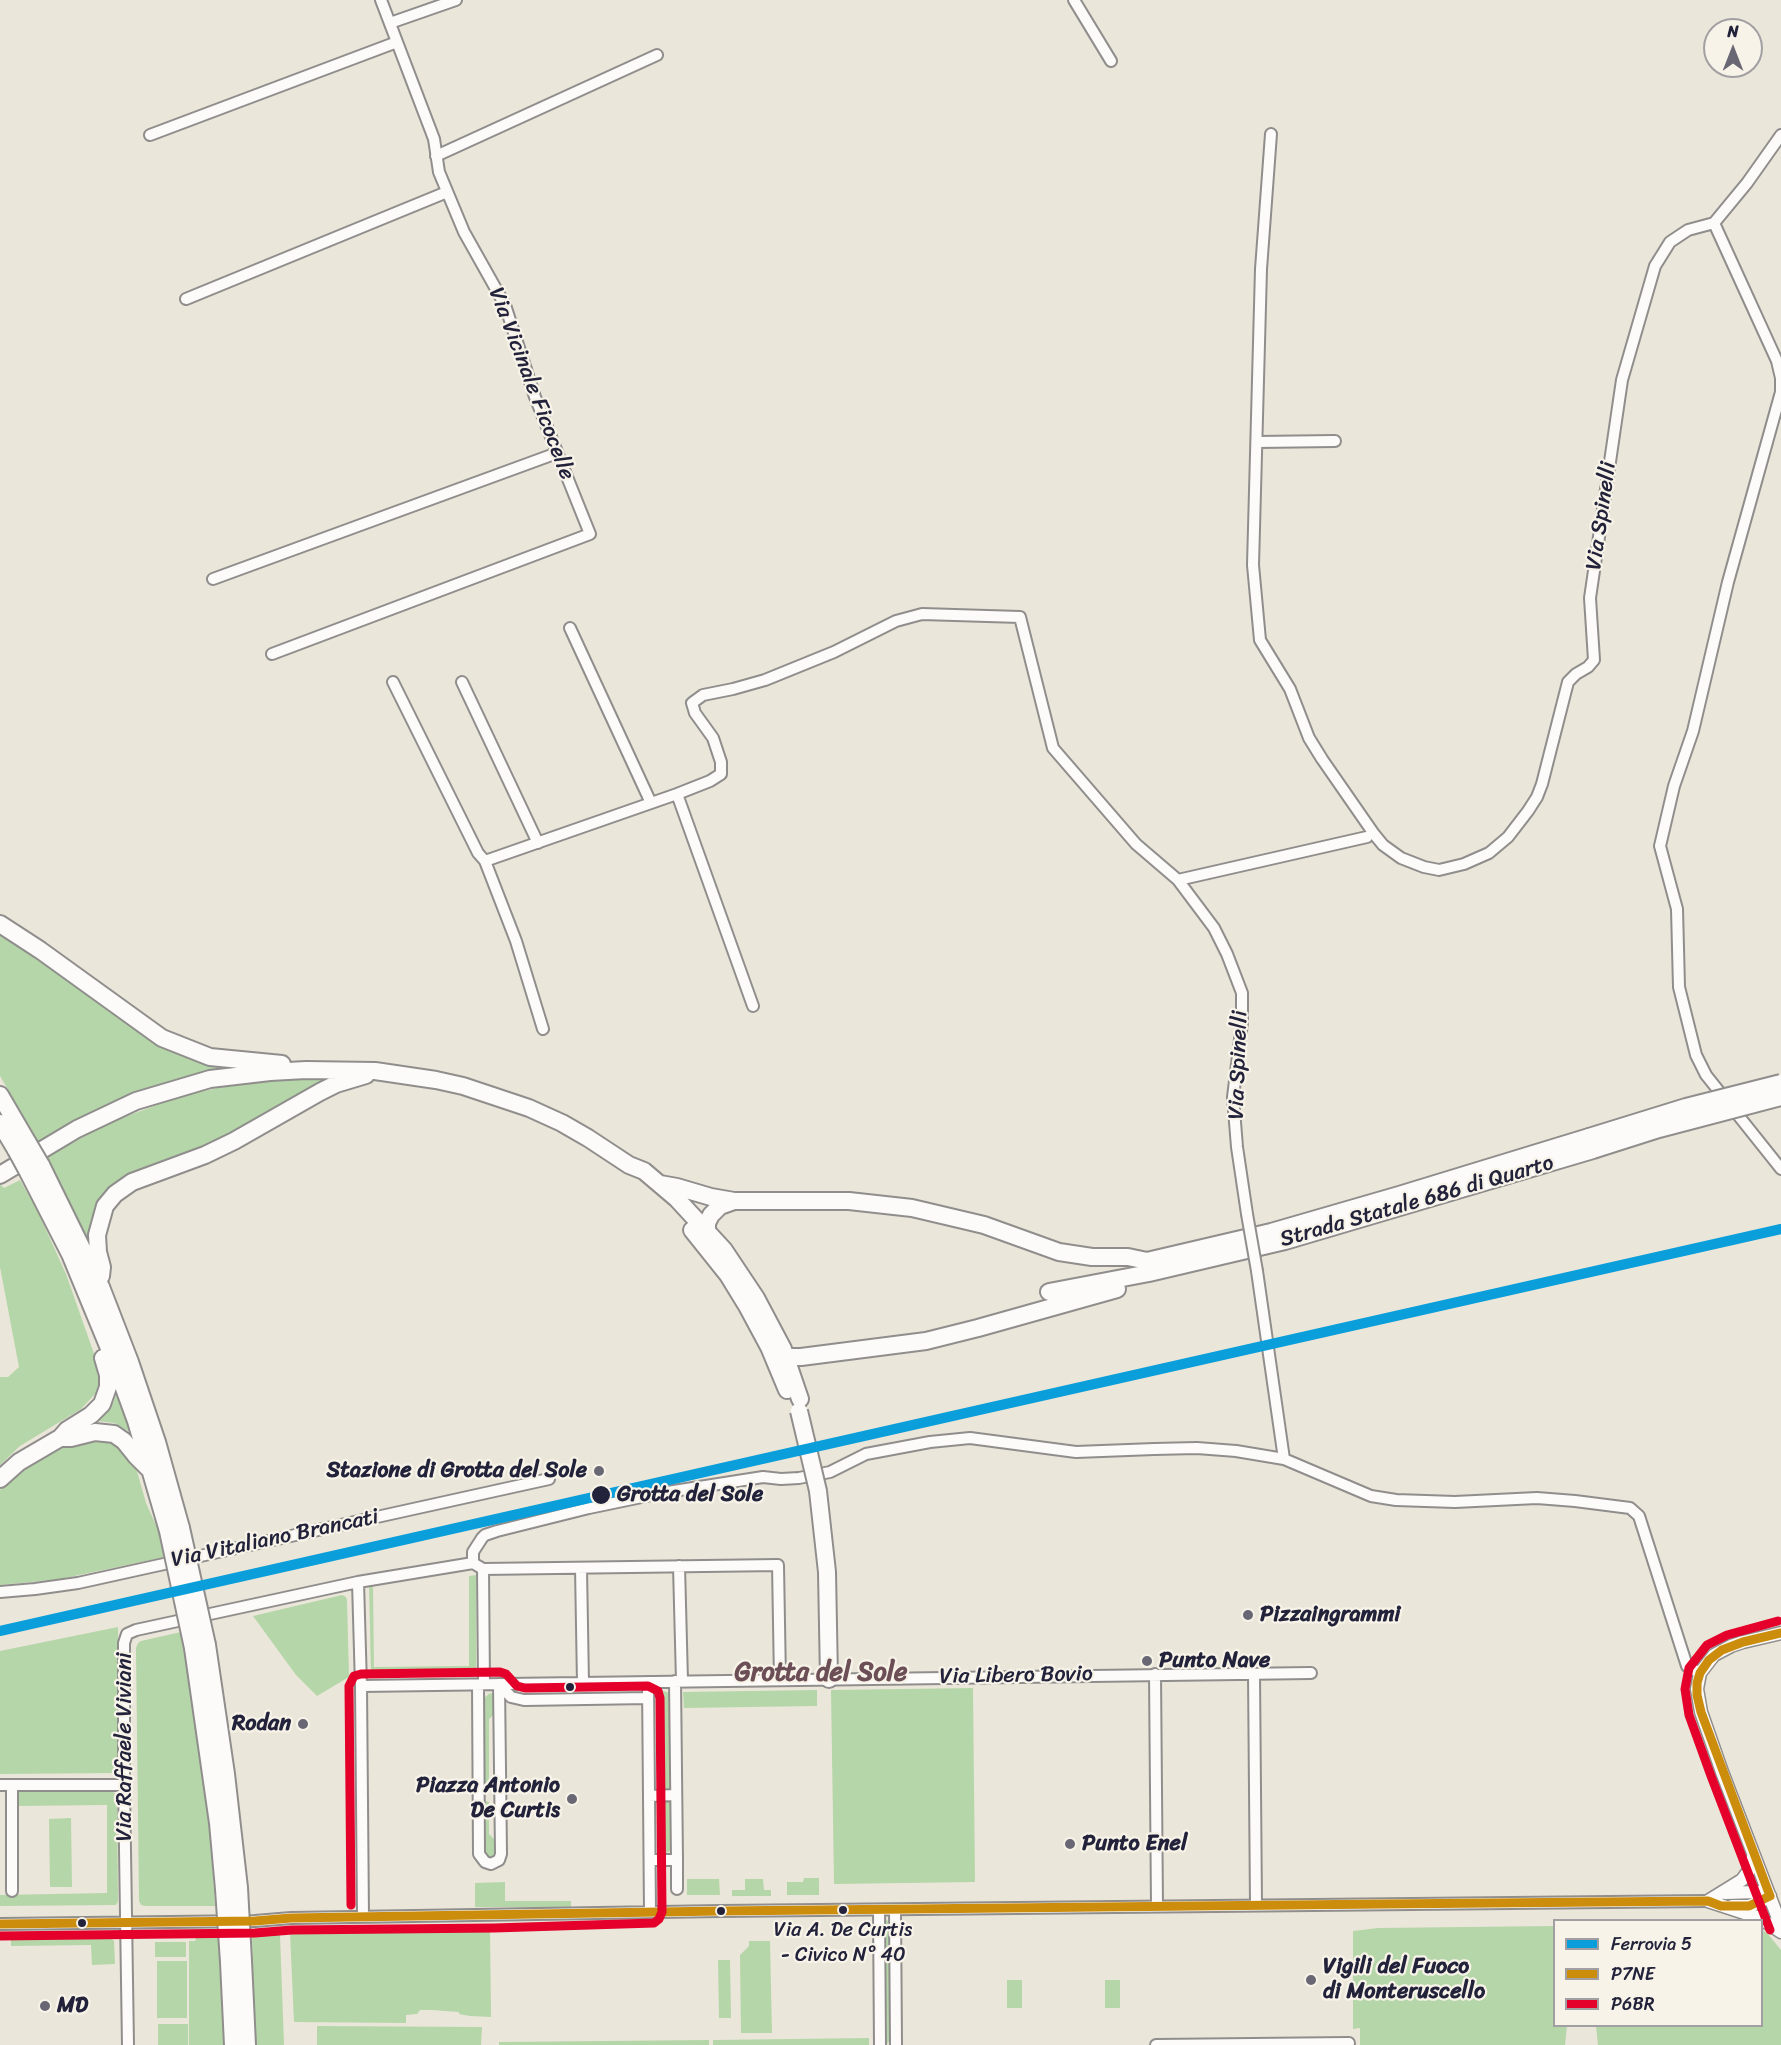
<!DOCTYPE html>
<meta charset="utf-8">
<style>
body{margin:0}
#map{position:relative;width:1781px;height:2045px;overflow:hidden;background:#ebe6da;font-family:Sriracha,sans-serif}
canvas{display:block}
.legend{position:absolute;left:1553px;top:1919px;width:210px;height:108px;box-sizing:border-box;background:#f7f3e8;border:2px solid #a29fa3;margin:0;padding:8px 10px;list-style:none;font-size:18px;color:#22223b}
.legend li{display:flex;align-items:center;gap:12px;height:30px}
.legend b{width:30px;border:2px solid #a29fa3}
.north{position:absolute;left:1703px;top:18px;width:60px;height:60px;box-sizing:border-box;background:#f7f3e8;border:2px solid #a29fa3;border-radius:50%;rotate:0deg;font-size:16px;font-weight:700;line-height:24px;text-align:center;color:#22223b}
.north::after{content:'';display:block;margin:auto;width:21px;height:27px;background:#686773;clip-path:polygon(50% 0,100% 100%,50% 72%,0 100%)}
</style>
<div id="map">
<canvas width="1781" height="2045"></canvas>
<ul class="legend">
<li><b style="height:8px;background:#0a9eda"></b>Ferrovia 5</li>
<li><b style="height:8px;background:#cc8c0c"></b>P7NE</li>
<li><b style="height:8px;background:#e4002b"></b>P6BR</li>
</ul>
<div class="north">N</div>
</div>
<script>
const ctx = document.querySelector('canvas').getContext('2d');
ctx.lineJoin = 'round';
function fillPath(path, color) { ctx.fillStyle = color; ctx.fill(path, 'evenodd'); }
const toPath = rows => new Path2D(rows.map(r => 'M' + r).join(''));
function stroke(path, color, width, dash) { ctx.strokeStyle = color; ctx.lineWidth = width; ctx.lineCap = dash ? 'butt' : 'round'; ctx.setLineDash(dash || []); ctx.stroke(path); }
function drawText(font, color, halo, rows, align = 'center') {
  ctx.font = font + ' Sriracha,sans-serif'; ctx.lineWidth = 4.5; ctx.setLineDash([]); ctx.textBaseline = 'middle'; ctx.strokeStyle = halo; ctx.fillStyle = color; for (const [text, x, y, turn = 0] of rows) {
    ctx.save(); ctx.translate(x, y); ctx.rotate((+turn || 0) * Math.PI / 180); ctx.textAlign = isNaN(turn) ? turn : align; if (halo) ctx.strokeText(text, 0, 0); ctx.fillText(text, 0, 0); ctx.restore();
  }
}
const green = toPath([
 [0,930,145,1033,229,1066,179,1079,140,1092,88,1115,39,1143,0,1076],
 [326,1078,328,1079,233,1136,128,1178,89,1242,46,1157,111,1122,181,1096,236,1084,273,1080],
 [20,1180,38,1212,66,1274,98,1365,100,1379,96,1393,81,1409,20,1446,0,1465,0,1377,8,1377,19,1367,0,1267,0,1184,4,1188],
 [117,1392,130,1432,114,1423,98,1421,113,1403],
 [84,1438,117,1442,135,1464,146,1503,160,1534,165,1557,60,1579,0,1585,0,1490,14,1476,35,1461],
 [476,1575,476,1672,375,1674,371,1673,369,1585,373,1585,374,1667,469,1666,469,1576],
 [342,1595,346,1597,347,1600,349,1677,317,1696,296,1675,253,1616],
 [118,1627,119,1773,0,1774,0,1651],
 [181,1632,200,1750,211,1842,215,1906,146,1906,141,1905,139,1901,136,1648,138,1643,141,1641],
 [973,1688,975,1882,834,1884,831,1690],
 [661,1690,669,1693,670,1791,664,1790,663,1715,657,1709,657,1693],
 [817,1690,817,1706,684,1708,683,1692],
 [490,1693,495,1695,496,1713,489,1719,489,1791,484,1791,484,1698],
 [23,1790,108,1790,115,1793,117,1796,118,1901,116,1905,0,1906,0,1895,107,1893,107,1805,16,1806,17,1795,20,1791],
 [664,1800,671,1800,671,1849,669,1852,665,1853,659,1849,659,1841,665,1841],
 [484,1801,489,1802,489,1834,497,1842,497,1854,490,1857,484,1854],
 [71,1818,72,1887,50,1887,49,1819],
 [804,1878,819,1878,819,1895,787,1895,787,1882,803,1882],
 [687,1879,719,1879,720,1895,687,1895],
 [745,1879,763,1879,764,1890,771,1890,771,1896,732,1896,732,1890,745,1890],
 [505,1882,505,1901,571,1901,571,1907,475,1907,475,1883],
 [886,1920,889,1921,890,2040,887,2044,884,1921],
 [1554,1926,1554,2026,1567,2026,1565,2045,1360,2045,1360,2028,1353,2029,1353,1931,1378,1928],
 [490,1927,491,2017,470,2016,459,2014,459,2012,432,2010,420,2010,417,2014,406,2015,406,2023,294,2022,290,1933,334,1932,335,1928],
 [1762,1930,1768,1934,1781,1950,1781,2045,1598,2045,1596,2026,1762,2026],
 [280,1935,284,2045,255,2045,252,1936],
 [111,1938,114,1941,115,1964,92,1965,91,1945,11,1946,11,1939],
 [196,1938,218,1938,224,2045,189,2045,189,1941,195,1941],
 [749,1941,770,1941,772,2033,741,2033,740,1955,749,1946],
 [155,1942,186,1942,186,1957,155,1957],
 [718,1960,730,1960,731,2018,719,2018],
 [157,1961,187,1961,187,2018,157,2018],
 [1007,1980,1022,1980,1022,2008,1007,2008],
 [1105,1980,1120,1980,1120,2008,1105,2008],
 [158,2024,188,2024,188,2045,158,2045],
 [317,2026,482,2027,481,2045,317,2045],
 [869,2038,869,2045,713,2045,713,2040],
 [709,2040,709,2045,499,2045,499,2042]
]);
const minor = toPath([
 [1074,0,1111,61],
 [390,23,456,0],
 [1271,134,1261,269,1253,565,1260,640,1290,689,1309,738,1322,759,1374,834,1383,845,1401,858,1424,867,1439,870,1464,864,1489,853,1508,837,1528,811,1537,797,1542,784,1568,682,1576,674,1588,667,1594,660,1590,598,1622,380,1655,266,1670,242,1688,230,1714,223,1777,361,1781,378],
 [150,135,397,42],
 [436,156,657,55],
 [1714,223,1747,183,1781,135],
 [186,299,447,192],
 [1781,379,1781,392,1728,582,1693,731,1674,786,1660,846,1677,909,1679,987,1696,1055,1706,1075,1781,1169],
 [1257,442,1335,441],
 [213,579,557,453],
 [570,628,651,803],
 [272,654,590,534,535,397,505,305,464,232,439,172,434,139,381,0],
 [393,682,478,853,485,861,516,941,543,1029],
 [462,682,538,843],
 [677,794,753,1006],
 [485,861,677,794,710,781,721,774,721,762,713,738,695,713,692,703,703,695,733,689,765,680,834,652,896,621,922,614,1020,617,1053,748,1136,844,1178,880,1214,928,1227,954,1242,993,1242,1023,1233,1097,1237,1147,1247,1214],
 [1178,880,1367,837],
 [1257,1271,1284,1459],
 [473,1563,473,1552,482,1538,485,1535,497,1531,589,1508,661,1493,763,1477,781,1479,799,1478,830,1472,866,1454,930,1442,970,1438,1076,1452,1154,1449,1197,1448,1236,1451,1284,1459,1371,1496,1396,1500,1455,1502,1537,1498,1575,1501,1630,1508,1639,1516,1687,1666,1700,1673],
 [679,1566,682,1681],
 [581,1568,583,1683],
 [358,1582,361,1686,363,1917],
 [0,1592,35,1589,78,1583,549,1479],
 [1155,1674,1157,1906],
 [1254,1674,1256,1905],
 [648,1682,650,1912],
 [484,1684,483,1569,778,1565,780,1680],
 [499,1684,511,1697,524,1700,648,1698],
 [478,1685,479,1854,485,1862,491,1864,499,1860,501,1854,499,1684],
 [361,1686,1311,1673],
 [0,1785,124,1785],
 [12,1785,12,1891],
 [649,1796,676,1795],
 [650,1860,677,1860,675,1681],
 [677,1860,677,1889],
 [879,1910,880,2045],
 [895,1910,896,2045],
 [0,1924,255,1921,291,1918,721,1911,1708,1901],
 [128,2045,124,1785,124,1643,127,1634,136,1630,358,1582,473,1563,483,1569],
 [1156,2045,1349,2043]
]);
const tertiary = toPath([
 [1781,1633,1743,1642,1731,1646,1714,1655,1700,1673,1697,1689,1701,1712,1722,1772,1781,1926],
 [1725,1893,1758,1892,1770,1896],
 [1708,1901,1760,1918,1781,1932],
 [1708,1901,1742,1880,1750,1869,1753,1857],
 [1732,1906,1749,1906,1760,1902,1770,1896]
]);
const trunk = toPath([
 [0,924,40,950,162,1038,210,1057,282,1064],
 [0,1095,28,1143],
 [0,1123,16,1150],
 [41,1165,101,1287,130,1362,157,1442,181,1528],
 [28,1172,70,1254,113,1358,136,1421,168,1531],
 [0,1175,77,1129,136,1101,210,1079,270,1072,306,1070,375,1071,436,1080,463,1086,529,1108,562,1123,588,1138,629,1165,644,1171,677,1199,724,1250,756,1298,783,1349,800,1399],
 [660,1184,677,1187,711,1197,734,1201,849,1201,912,1208,984,1225,1059,1252,1092,1257,1128,1257,1147,1261,1271,1232,1399,1195,1589,1137],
 [692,1230,728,1275,747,1306,769,1347,787,1390],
 [707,1236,707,1223,711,1215,720,1206,734,1201],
 [101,1276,102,1267,98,1252,97,1235,105,1206,115,1194,132,1182,205,1155,234,1141,320,1092,336,1084,366,1075],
 [1049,1292,1149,1273,1285,1241,1593,1150],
 [777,1352,787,1357,801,1357,926,1341,978,1328,1117,1289],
 [61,1438,71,1438,95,1432,114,1434,124,1441,136,1456,148,1468],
 [0,1479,19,1462,60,1438,67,1430,91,1415,102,1404,108,1387,108,1375,103,1358],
 [818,1491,827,1572,829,1679],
 [207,1645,226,1774,239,1888],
 [193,1648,218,1823,224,1889],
 [243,1961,247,2045],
 [229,1962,233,2045]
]);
const minorBridge = toPath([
 [1247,1214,1257,1271]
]);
const trunkBridge = toPath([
 [1589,1137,1686,1107,1781,1083],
 [28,1143,41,1165],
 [16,1150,28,1172],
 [1593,1150,1659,1129,1781,1097],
 [799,1411,818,1491],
 [181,1528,207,1645],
 [168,1531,193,1648],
 [239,1888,243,1961],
 [224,1889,229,1962]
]);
const bus1 = toPath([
 [0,1924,255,1921,291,1918,721,1911,1384,1904,1708,1901,1721,1906,1749,1906,1770,1896,1701,1712,1697,1695,1697,1683,1700,1673,1709,1660,1722,1650,1743,1642,1781,1633]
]);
const bus2 = toPath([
 [1770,1930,1711,1776,1689,1715,1685,1689,1689,1668,1707,1645,1727,1635,1778,1621],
 [0,1936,255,1933,292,1930,494,1928,654,1923,659,1919,662,1912,660,1698,658,1691,648,1686,525,1688,517,1686,506,1674,500,1672,361,1674,354,1676,349,1686,351,1905]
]);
const rail1 = toPath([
 [0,1631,1781,1229]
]);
const markers = [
 [599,1471,6,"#686773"],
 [601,1495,10,"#22223b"],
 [1248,1615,6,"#686773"],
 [1147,1661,6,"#686773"],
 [570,1687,5,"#22223b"],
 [303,1724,6,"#686773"],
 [572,1799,6,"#686773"],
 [1070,1844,6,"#686773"],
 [843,1910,5,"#22223b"],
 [721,1911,5,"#22223b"],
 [82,1923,5,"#22223b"],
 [1311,1980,6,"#686773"],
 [45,2006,6,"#686773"]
];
const busNames = [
 ["Via A. De Curtis",843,1931],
 ["- Civico N° 40",843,1956]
];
const streetNames = [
 ["Via Vicinale Ficocelle",531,384,69],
 ["Via Spinelli",1602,516,-82],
 ["Via Spinelli",1239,1065,-88],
 ["Strada Statale 686 di Quarto",1417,1202,-16],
 ["Via Vitaliano Brancati",275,1539,-12],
 ["Via Libero Bovio",1016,1676,-1],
 ["Via Raffaele Viviani",125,1747,-90]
];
const poiNames = [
 ["Stazione di Grotta del Sole",587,1471,"right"],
 ["Pizzaingrammi",1260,1615],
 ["Punto Nave",1159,1661],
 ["Rodan",291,1724,"right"],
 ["Piazza Antonio",560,1786,"right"],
 ["De Curtis",560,1811,"right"],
 ["Punto Enel",1082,1844],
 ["Vigili del Fuoco",1323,1967],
 ["di Monteruscello",1323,1992],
 ["MD",57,2006]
];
const stopNames = [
 ["Grotta del Sole",617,1495]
];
const quarterNames = [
 ["Grotta del Sole",821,1673]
];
fillPath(green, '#b5d6a8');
stroke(minor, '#908e8c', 14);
stroke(tertiary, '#908e8c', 15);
stroke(trunk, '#908e8c', 20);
stroke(minor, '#fcfbf9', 10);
stroke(tertiary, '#fcfbf9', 12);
stroke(trunk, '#fcfbf9', 16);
stroke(minorBridge, '#908e8c', 14, []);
stroke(trunkBridge, '#908e8c', 20, []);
stroke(minorBridge, '#fcfbf9', 10);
stroke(trunkBridge, '#fcfbf9', 16);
stroke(bus1, '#cc8c0c', 9);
stroke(bus2, '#e4002b', 9);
stroke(rail1, '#0a9eda', 10);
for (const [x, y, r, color] of markers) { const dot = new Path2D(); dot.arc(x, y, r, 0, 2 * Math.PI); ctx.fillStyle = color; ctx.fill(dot); stroke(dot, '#f7f3e8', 2); }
drawText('20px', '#22223b', '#f7f3e8', busNames);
drawText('22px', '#22223b', '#f7f3e8', streetNames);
drawText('bold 22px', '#22223b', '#f7f3e8', poiNames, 'left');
drawText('bold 22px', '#22223b', '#f7f3e8', stopNames, 'left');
drawText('bold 26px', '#6c4f56', '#f7f3e8', quarterNames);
</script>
